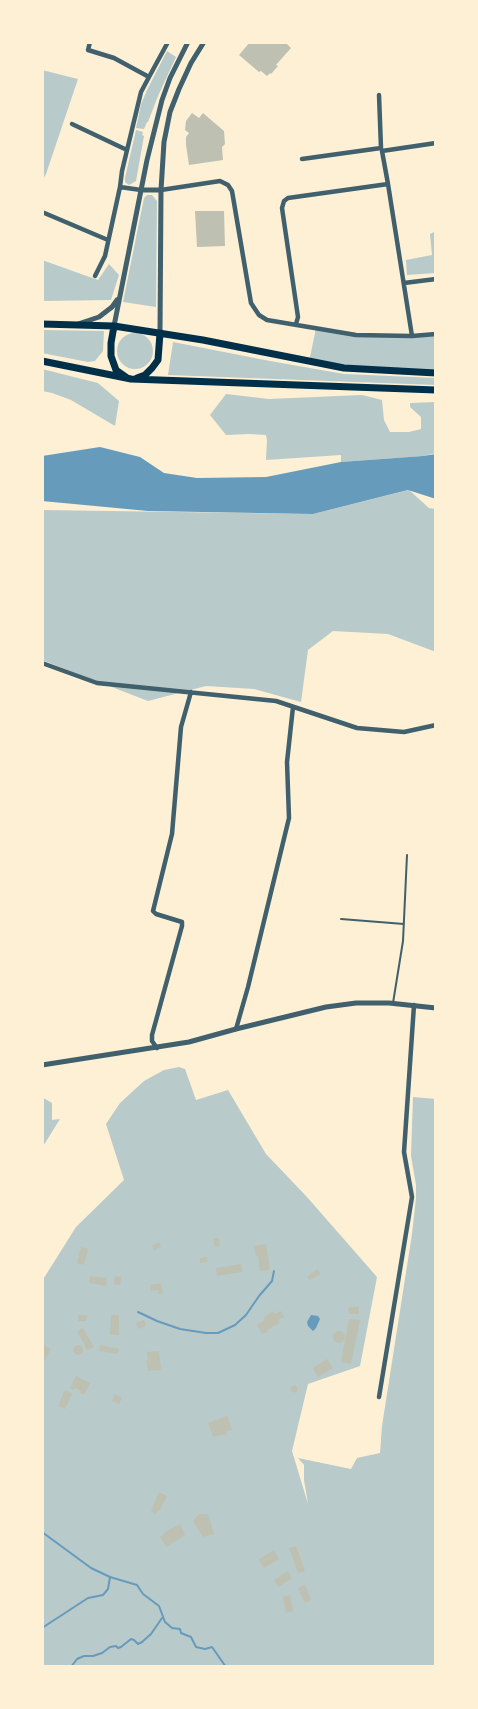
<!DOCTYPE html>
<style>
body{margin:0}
#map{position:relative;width:478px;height:1709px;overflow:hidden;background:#fdf0d5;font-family:Signika,sans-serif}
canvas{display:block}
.frame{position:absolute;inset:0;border:44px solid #fdf0d5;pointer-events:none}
</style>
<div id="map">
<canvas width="478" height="1709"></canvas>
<div class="frame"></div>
</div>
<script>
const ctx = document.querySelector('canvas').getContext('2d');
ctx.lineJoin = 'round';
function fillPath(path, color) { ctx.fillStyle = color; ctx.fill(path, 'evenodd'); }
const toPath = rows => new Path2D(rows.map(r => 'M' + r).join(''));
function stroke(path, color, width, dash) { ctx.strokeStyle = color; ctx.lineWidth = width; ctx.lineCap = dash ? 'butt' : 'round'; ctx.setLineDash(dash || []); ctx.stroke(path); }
const green = toPath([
 [167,51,176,57,158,96,148,122,147,122,144,129,136,128,141,104,148,88],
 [42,70,78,79,46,174,42,181],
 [136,130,143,132,142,135,144,136,136,181,129,185,125,182,125,178],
 [147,195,152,195,157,201,156,307,123,302,144,198],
 [436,231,436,273,407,275,406,260,432,255,430,234],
 [42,260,98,280,109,264,119,275,111,300,42,301],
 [316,328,356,335,391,336,436,333,436,373,309,362],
 [42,330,104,331,103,351,95,361,88,362,42,353],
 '117 351a18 18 0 1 1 36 0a18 18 0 1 1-36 0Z',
 [173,342,270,361,344,374,436,378,436,385,168,375],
 [42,369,98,383,119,401,115,426,71,400,52,393,42,391],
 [226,394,269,399,362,395,382,400,384,420,390,432,409,432,421,429,421,417,410,407,410,403,436,402,436,453,423,456,341,462,341,455,266,460,267,440,266,435,249,434,226,435,210,415],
 [409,490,429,508,436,509,436,652,388,634,333,631,308,650,301,702,254,689,206,686,148,701,42,660,42,510,313,514],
 [179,1067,185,1069,196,1100,228,1090,266,1154,307,1197,377,1277,360,1366,308,1384,292,1451,308,1504,304,1480,304,1465,298,1458,351,1469,357,1458,380,1453,382,1426,412,1234,416,1198,416,1185,411,1156,413,1097,436,1099,436,1667,42,1667,42,1281,76,1227,124,1180,106,1124,120,1103,144,1081,164,1070],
 [42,1097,52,1103,52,1120,60,1119,42,1148]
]);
const water = toPath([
 [100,447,140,457,164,473,197,478,266,477,341,462,423,456,436,454,436,499,408,490,313,514,148,511,42,501,42,456],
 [311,1315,318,1316,320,1319,316,1328,313,1331,308,1326,307,1322]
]);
const stream = toPath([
 [138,1312,157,1321,180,1329,206,1333,218,1333,235,1325,246,1315,259,1296,272,1281,274,1271],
 [42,1532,91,1568,110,1577,137,1585,143,1594,159,1606,165,1622,172,1628,180,1629,181,1633,191,1637,196,1647,205,1649,212,1647,226,1667],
 [42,1628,88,1598,103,1595,108,1589,110,1577],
 [71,1667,77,1659,84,1656,93,1656,102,1653,110,1647,116,1646,118,1648,121,1647,131,1639,134,1640,138,1644,142,1642,151,1634,162,1618]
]);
const building = toPath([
 [250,42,281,42,283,44,285,42,291,48,276,65,278,66,271,74,270,73,267,76,261,71,259,72,239,55],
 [192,113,199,118,203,113,224,131,225,144,222,147,223,160,189,165,186,145,186,137,189,133,185,130,186,121],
 [195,211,224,211,225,246,197,247],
 [213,1238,219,1238,220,1246,215,1247],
 [159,1242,161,1247,154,1251,152,1246],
 [266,1244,270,1270,260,1271,258,1255,256,1256,254,1246],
 [81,1247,88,1249,84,1265,77,1263],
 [207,1257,208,1262,200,1263,200,1258],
 [241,1264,242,1272,217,1276,216,1268],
 [317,1269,321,1274,310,1280,307,1277],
 [90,1276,107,1278,106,1286,89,1283],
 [115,1276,121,1277,120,1285,114,1284],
 [161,1283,163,1293,158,1294,158,1290,151,1291,150,1285],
 [359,1306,359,1314,349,1314,348,1308],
 [273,1311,275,1314,281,1311,284,1317,278,1320,280,1323,267,1330,268,1332,262,1334,257,1325,265,1320,263,1318],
 [78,1315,87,1315,86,1321,78,1321],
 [111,1315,119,1315,119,1335,110,1335],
 [349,1319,360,1320,351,1364,341,1362],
 [144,1320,146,1326,138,1329,136,1323],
 [83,1328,94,1347,87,1350,77,1331],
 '333 1337a6 6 0 1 1 12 0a6 6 0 1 1-12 0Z',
 '73 1350a5 5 0 1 1 10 0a5 5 0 1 1-10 0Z',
 [44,1345,51,1349,42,1365,42,1349],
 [100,1345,119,1349,118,1354,99,1351],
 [159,1351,161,1370,148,1371,146,1360,148,1360,147,1352],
 [327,1359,333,1368,318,1377,313,1368],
 [76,1376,90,1383,84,1395,80,1393,81,1391,75,1388,74,1390,70,1388],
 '290.5 1389a3.5 3.5 0 1 1 7 0a3.5 3.5 0 1 1-7 0Z',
 [65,1390,72,1394,65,1409,58,1406],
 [115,1394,122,1398,119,1404,112,1401],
 [227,1416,232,1430,226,1432,227,1434,213,1437,208,1423],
 [159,1492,167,1496,159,1511,157,1511,156,1514,151,1511],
 [199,1514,208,1514,214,1534,203,1537,193,1521],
 [180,1524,185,1535,166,1547,160,1537,165,1533,165,1532],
 [296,1546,305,1571,298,1573,289,1548],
 [274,1550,279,1559,264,1568,259,1559],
 [288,1571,292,1578,278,1587,274,1580],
 [305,1585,311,1600,305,1603,298,1588],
 [290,1595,293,1611,286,1613,283,1597]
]);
const service = toPath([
 [341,919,404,924],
 [393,1003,403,941,407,855]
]);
const minor = toPath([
 [90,42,88,50,114,58,149,77,141,92,122,171,120,187,141,190],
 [149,77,168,42],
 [379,95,381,148],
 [72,124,127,150],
 [302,159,381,148],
 [388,184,382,151,436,143],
 [161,190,220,181,228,185,232,191,251,303,259,315,267,320,356,335,412,336,436,334],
 [42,212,108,240],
 [95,276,105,256,120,187],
 [404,283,436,279],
 [296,324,298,317,282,208,284,201,288,198,388,184,412,336],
 [42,663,97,683,276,701,357,728,404,732,436,725],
 [236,1029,248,987,289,818,287,762,293,707],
 [157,1048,152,1041,152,1035,182,926,182,922,156,914,153,911,172,834,181,727,191,692],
 [379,1397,412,1197,404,1152,414,1005]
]);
const tertiary = toPath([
 [141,190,161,190],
 [78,324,99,317,112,307,117,300],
 [114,326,147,160,162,100,170,78,188,42],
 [160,333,161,190,164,142,170,112,179,89,191,63,204,42],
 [42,1065,189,1042,236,1029,326,1007,356,1003,389,1003,436,1008]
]);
const primary = toPath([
 [42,324,114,326,203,340,344,368,436,373],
 [114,326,111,343,111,356,116,370,126,377],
 [42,361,131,379,436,390],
 [137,378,145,375,152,368,158,360,160,333]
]);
fillPath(green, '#b9caca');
fillPath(water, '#669bbc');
stroke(stream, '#669bbc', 2);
fillPath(building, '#bec0b2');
stroke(service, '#3f606c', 2);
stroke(minor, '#3f606c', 4.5);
stroke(tertiary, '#3f606c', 5);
stroke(primary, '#003049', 7);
</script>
